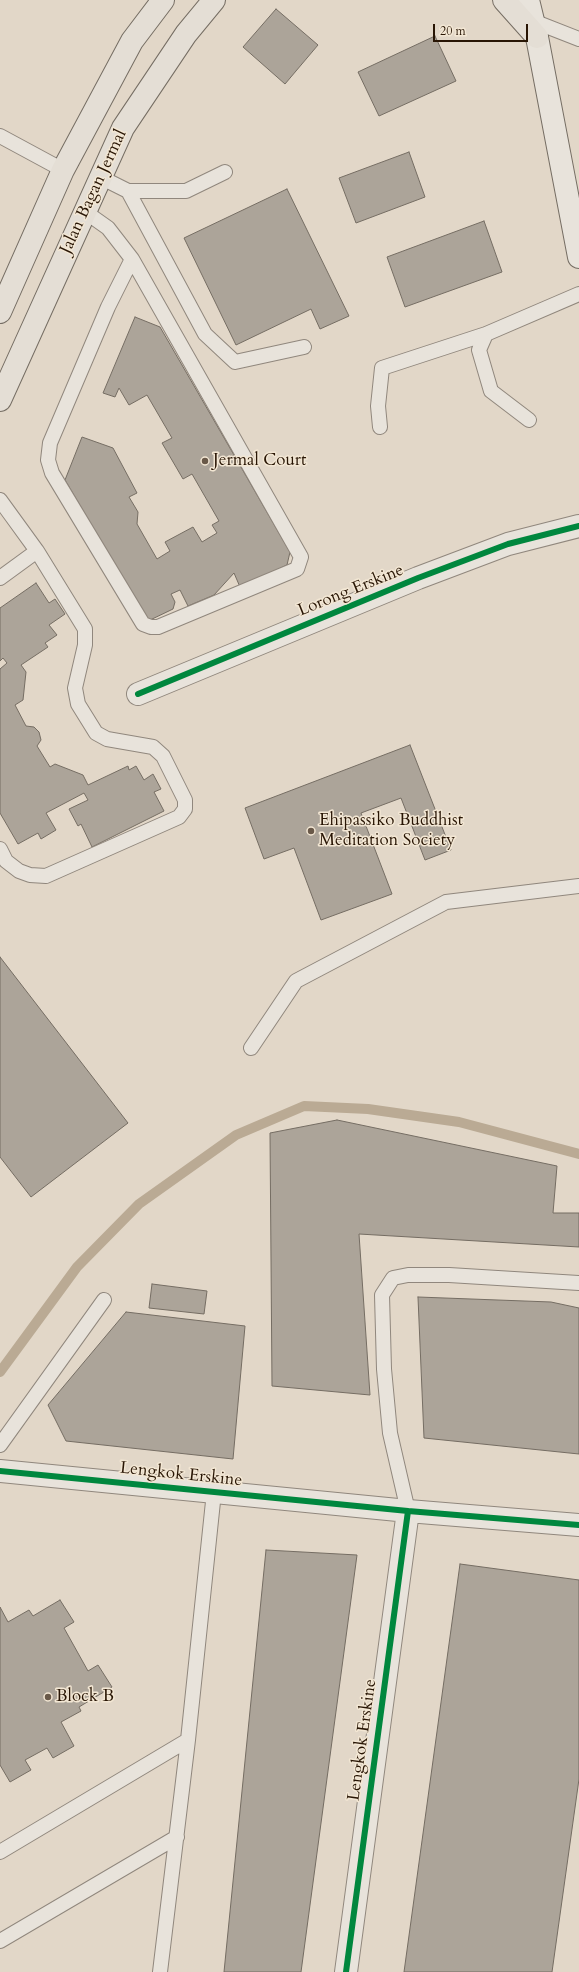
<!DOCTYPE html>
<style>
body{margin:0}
#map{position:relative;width:579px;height:1972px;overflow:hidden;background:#e2d7c8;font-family:Cardo,serif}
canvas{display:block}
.scale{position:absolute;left:433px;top:24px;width:95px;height:18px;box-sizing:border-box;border:2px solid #281504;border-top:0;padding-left:5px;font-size:12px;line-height:14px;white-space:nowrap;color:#281504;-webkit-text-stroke:3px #f3e7d4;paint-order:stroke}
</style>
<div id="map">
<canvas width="579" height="1972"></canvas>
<div class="scale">20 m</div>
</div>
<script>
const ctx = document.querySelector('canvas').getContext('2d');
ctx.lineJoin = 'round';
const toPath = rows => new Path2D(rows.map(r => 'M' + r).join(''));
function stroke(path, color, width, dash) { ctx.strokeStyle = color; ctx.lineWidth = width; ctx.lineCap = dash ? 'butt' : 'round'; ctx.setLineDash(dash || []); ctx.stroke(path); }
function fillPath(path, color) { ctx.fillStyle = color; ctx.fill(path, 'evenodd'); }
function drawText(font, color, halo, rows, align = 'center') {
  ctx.font = font + ' Cardo,serif'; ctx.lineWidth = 3; ctx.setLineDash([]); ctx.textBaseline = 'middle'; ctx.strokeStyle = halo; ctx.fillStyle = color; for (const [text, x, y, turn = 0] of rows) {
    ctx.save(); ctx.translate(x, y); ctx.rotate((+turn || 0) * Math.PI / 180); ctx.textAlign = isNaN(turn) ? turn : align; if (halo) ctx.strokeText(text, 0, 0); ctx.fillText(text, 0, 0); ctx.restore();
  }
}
const stream = toPath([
 [0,1372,77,1267,139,1204,236,1135,304,1106,368,1109,459,1122,579,1154]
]);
const building = toPath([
 [276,9,318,45,285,84,243,47,276,9],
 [435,36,456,81,379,116,358,72,435,36],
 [409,152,425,197,356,223,339,178,409,152],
 [287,189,349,316,320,329,311,309,236,345,184,238,287,189],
 [484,221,502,272,405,307,387,257,484,221],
 [135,317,160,327,290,552,287,565,240,587,234,573,214,595,188,606,180,590,171,594,175,602,173,609,148,621,65,480,82,437,113,448,137,493,129,497,138,512,137,524,157,559,170,551,165,542,193,527,202,542,217,533,212,525,219,521,192,474,183,479,162,443,172,438,147,395,129,405,119,388,115,397,103,393,135,317],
 [36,583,49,603,55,599,65,614,49,625,57,635,45,643,48,647,21,665,26,672,23,700,15,705,26,726,34,727,39,732,41,740,37,746,50,767,55,764,83,775,88,785,128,766,129,770,136,766,144,780,153,774,161,789,154,792,164,811,92,847,81,824,78,826,69,809,88,800,84,793,46,813,56,830,41,839,38,833,18,844,0,813,0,669,7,663,3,658,0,661,0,608,36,583],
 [410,745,451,850,425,860,401,798,361,813,392,894,321,920,294,848,264,859,245,808,410,745],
 [0,957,128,1123,31,1197,0,1157,0,957],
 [337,1120,557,1166,553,1213,579,1213,579,1247,359,1234,370,1395,272,1386,270,1133,337,1120],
 [152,1284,207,1291,204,1314,149,1308,152,1284],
 [418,1297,551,1302,579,1308,579,1454,424,1438,418,1297],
 [126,1312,245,1326,233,1459,66,1441,48,1405,126,1312],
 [266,1550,357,1555,301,1972,224,1972,266,1550],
 [460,1564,579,1580,579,1779,552,1972,404,1972,460,1564],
 [60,1600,74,1622,64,1628,88,1671,98,1665,112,1687,79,1707,81,1711,61,1722,74,1746,53,1758,47,1748,25,1760,31,1770,10,1782,0,1765,0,1607,8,1622,29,1610,33,1616,60,1600]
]);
const service = toPath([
 [533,21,579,39],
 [0,136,63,170],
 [100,177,128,191,186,191,225,172],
 [128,191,205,334,235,362,304,347],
 [84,211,108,228,132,259,301,557,297,569,158,627,151,627,143,624,52,473,48,460,50,443,108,307,132,259],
 [486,334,479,350,491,391,529,420],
 [380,427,378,406,382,368,486,334,579,294],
 [0,500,37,551,85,629,85,645,75,688,78,704,96,733,107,739,153,747,163,756,185,800,185,809,179,817,46,876,30,875,19,871,6,861,0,849],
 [0,578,37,551],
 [251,1048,296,981,446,902,579,886],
 [0,1445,104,1300],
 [408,1511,390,1433,384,1369,382,1295,393,1278,408,1275,449,1275,579,1283],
 [0,1852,188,1740],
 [0,1941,177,1837],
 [160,1972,188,1740,214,1492]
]);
const minor = toPath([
 [138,694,418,578,508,544,579,526],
 [0,1471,408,1511,579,1525],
 [346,1972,408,1511]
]);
const secondary = toPath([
 [528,0,537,37,579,257]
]);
const primary = toPath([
 [504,0,537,37],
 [0,312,63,170,132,41,163,0],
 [0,400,123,128,186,34,214,0]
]);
const cycleway = toPath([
 [138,694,418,578,508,544,579,526],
 [0,1471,408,1511,579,1525],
 [346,1972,408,1511]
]);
const markers = [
 [205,461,4,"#695949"],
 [311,831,4,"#695949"],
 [48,1697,4,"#695949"]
];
const streetNames = [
 ["Jalan Bagan Jermal",94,192,-65],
 ["Lorong Erskine",351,591,-22],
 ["Lengkok Erskine",181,1475,6],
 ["Lengkok Erskine",363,1740,-82]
];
const poiNames = [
 ["Jermal Court",213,461],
 ["Ehipassiko Buddhist",319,821],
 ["Meditation Society",319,841],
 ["Block B",56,1697]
];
stroke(stream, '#baaa94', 10);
fillPath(building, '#aca499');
stroke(building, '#756d63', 1);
stroke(service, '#90877d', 16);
stroke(minor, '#90877d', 24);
stroke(secondary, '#756d63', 24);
stroke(primary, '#756d63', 24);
stroke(service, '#e8e3db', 14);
stroke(minor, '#e8e3db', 22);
stroke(secondary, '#e8e3db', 22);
stroke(primary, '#e4ded5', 22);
stroke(cycleway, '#00873e', 6);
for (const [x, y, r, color] of markers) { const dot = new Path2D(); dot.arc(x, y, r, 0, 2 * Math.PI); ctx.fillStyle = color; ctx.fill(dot); stroke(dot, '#f3e7d4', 1.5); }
drawText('17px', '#281504', '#f3e7d4', streetNames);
drawText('17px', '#281504', '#f3e7d4', poiNames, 'left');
</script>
